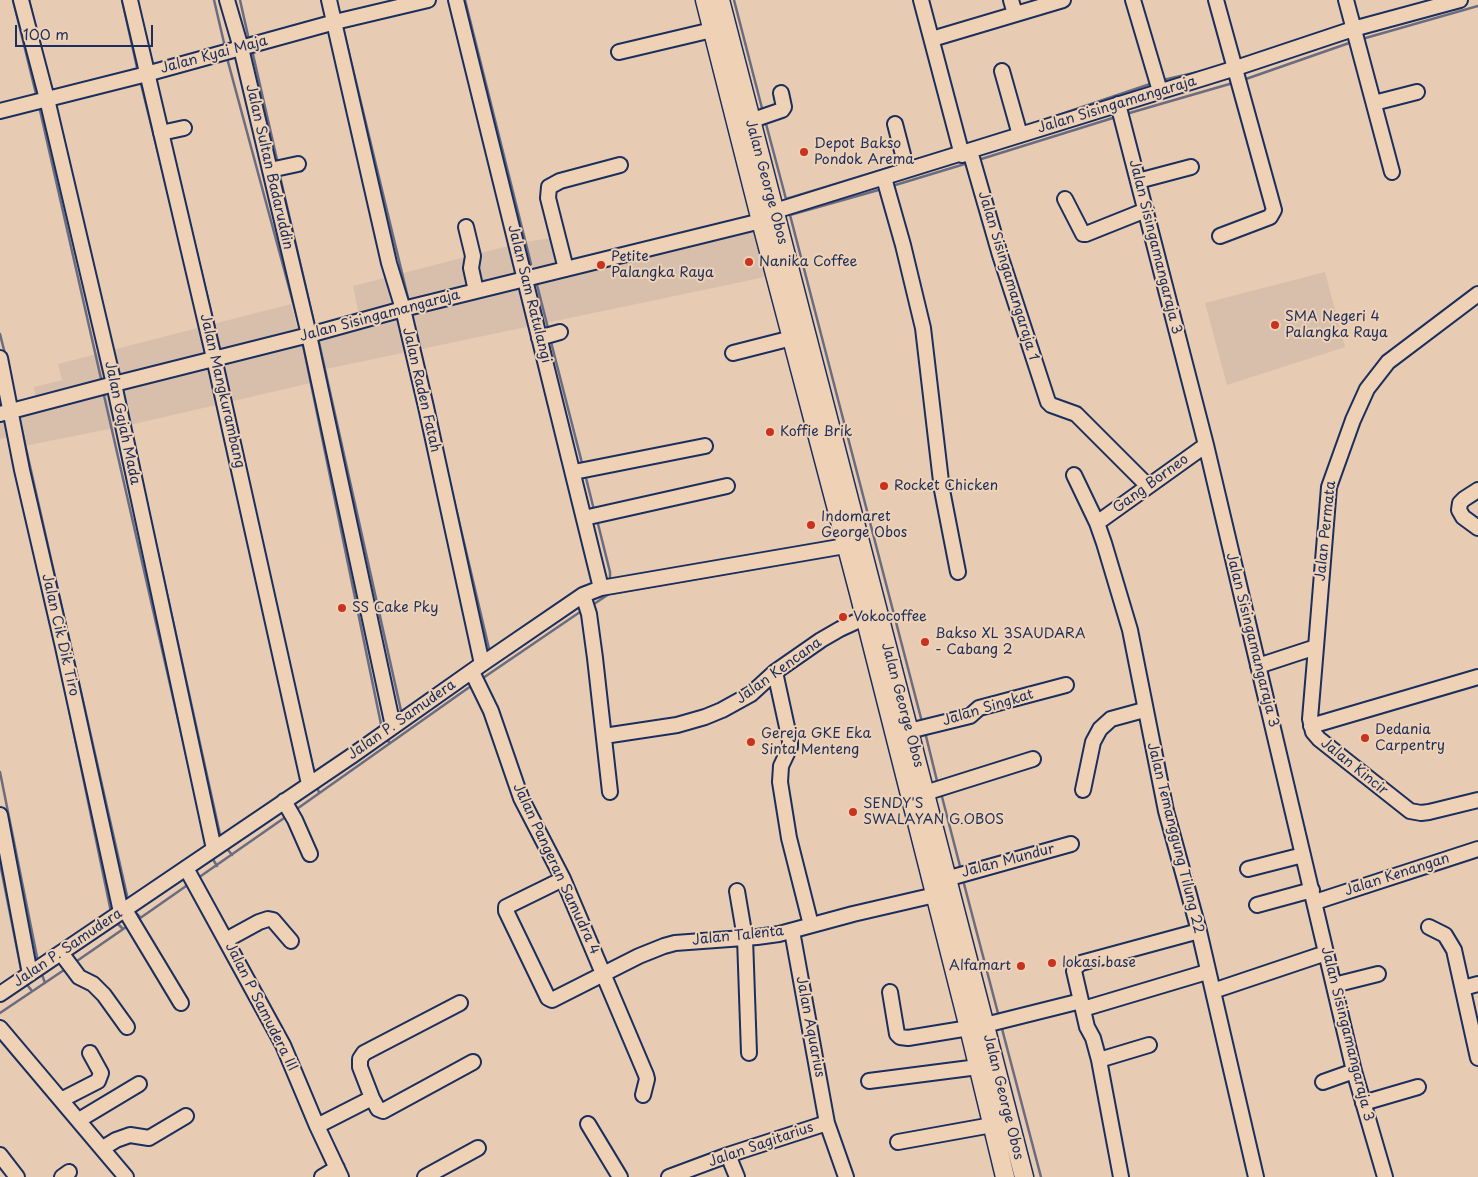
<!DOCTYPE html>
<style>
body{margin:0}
#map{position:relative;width:1478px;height:1177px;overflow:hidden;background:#e7cbb2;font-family:"Playpen Sans",sans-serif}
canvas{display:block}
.scale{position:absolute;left:15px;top:25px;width:138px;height:22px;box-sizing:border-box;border:2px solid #1b2f5e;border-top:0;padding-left:6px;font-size:15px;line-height:18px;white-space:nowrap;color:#1b2f5e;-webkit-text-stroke:4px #efd2b6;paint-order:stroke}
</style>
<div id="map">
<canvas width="1478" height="1177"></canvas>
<div class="scale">100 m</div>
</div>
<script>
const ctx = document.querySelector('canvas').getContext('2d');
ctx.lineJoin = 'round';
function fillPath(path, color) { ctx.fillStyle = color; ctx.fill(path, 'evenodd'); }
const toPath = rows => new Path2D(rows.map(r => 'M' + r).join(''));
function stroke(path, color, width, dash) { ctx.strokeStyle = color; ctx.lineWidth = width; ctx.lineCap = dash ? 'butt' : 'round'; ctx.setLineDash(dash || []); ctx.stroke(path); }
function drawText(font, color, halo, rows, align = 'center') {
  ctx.font = font + ' "Playpen Sans",sans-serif'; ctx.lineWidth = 4; ctx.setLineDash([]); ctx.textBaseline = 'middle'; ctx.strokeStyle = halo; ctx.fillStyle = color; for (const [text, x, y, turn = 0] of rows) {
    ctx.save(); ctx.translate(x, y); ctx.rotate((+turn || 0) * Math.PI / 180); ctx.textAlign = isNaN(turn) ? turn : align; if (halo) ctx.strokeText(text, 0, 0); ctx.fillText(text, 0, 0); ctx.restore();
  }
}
const built = toPath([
 [757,226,770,276,321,370,324,380,134,424,24,446,20,434,0,439,0,379,12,376,18,404,36,399,34,387,62,380,58,364,291,304,299,334,359,315,353,286,520,243,556,237,563,264],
 [1325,272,1345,347,1227,385,1205,303]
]);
const stream = toPath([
 [13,0,37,98],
 [29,0,46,69],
 [122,0,138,72],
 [214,0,225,47],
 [240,0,249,40],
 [336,0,340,14],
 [465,0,531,264],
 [734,0,763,112],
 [343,28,409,302],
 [1362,39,1478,6],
 [252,50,278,164],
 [227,58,301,332],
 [140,80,183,254],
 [1163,80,1211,69],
 [1243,80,1352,42],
 [39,106,102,383],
 [1126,114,1233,83],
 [765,120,786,199,901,164],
 [1023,127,1153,83],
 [968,144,1013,130],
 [173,152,221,354],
 [978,160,1116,117],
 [911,161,956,148],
 [279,172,315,327],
 [892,186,968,163],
 [882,189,790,215,922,722],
 [536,281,548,328],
 [411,313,418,341],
 [398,317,425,433],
 [0,334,5,354],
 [109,334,119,374],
 [318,338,402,715],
 [302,340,382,729],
 [551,342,582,463],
 [222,361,240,442],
 [103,391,193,785],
 [125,403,221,839],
 [18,413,128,900],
 [442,449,490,653],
 [586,478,594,510],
 [240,508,254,569],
 [597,520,610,572,610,579],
 [594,604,609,594,794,562],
 [480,672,483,678,580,612],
 [66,695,111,912],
 [298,703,315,776],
 [925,732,938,785],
 [385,736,389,742],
 [0,772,38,962],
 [317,786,319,793],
 [941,793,961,870],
 [294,811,471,686],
 [225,846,232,855],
 [211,856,217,866],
 [0,863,22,974],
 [198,878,287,816],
 [963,880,999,1017],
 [133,910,140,917],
 [115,921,123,929],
 [136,921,189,884],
 [74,963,129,925],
 [41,972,45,983],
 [25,982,32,991],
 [0,1013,67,968],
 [1001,1025,1041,1177]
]);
const minor = toPath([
 [21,0,47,99,114,384,214,849],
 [130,0,214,358,309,784],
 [227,0,241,48,309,335,393,726],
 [329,0,389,263,403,309,426,407,482,664],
 [456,0,601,588],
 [921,0,962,155],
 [1011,0,1015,14],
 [1133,0,1160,91],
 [1216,0,1274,210,1270,217,1220,236],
 [1346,0,1392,172],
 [932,39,1063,0],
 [619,52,712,30],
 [1002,71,1020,135],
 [1374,103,1417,92],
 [1118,104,1206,445,1354,1071,1385,1177],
 [0,111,139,76,335,22,428,0],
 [750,121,782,110,784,107,781,93],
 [895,124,907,170],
 [161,133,184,128],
 [970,151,1000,255,1048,402,1051,405,1076,414,1148,486],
 [270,170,298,164],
 [884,178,903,245,923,328,942,490,958,572],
 [1138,181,1191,167],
 [1065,199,1083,234,1086,234,1146,210],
 [775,211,1236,68,1353,29,1460,0],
 [466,227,473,256,471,268,476,291],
 [566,269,548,198,549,187,560,181,620,165],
 [539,338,560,332],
 [733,353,792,338],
 [0,358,22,470,63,647,121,912],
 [0,414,114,384,309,335,403,309,761,221],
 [574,472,705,446],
 [1074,475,1097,523,1104,543,1130,630,1166,811,1199,931,1256,1177],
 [1478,490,1464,499,1460,503,1459,510,1463,517,1478,528],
 [584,518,727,486],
 [1097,523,1206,445],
 [583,595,589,614,595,658,610,792],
 [1316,647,1329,487,1353,420,1367,389,1388,362,1478,294],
 [1258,666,1316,647,1310,719,1313,732,1319,739,1410,811,1421,813,1429,812,1478,800],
 [472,672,491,711,521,798,563,879,646,1075,647,1079,643,1095],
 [775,672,790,741,790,747,781,766,780,782,789,838,811,925],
 [1311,726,1478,677],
 [909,731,970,716,979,708,1066,685],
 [604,736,677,725,705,717,722,710,751,694,775,672,821,640,840,629,864,618],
 [1083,790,1093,742,1100,729,1111,719,1144,710],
 [925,793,1033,759],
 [284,801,295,820,310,854],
 [0,815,30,974],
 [186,868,283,1045,317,1126,341,1177],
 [1248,869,1303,855],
 [563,879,506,907,506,911,548,998,552,1000,639,956,664,946,675,943,757,937,779,934,853,914,935,895],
 [946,879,1071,844],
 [737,891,745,938,749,1053],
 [1315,902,1478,849],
 [1257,905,1312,890],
 [125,910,181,1003],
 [1429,927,1445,935,1454,950,1478,1058],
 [792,931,827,1123],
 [226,940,259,922,268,919,273,920,291,941],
 [61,953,79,977,93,984,104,995,127,1027],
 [1334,985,1378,974],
 [1463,988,1478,984],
 [1213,991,1326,953],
 [890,992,897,1034,900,1037,908,1038,969,1028],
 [0,994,353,755,482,664,583,595,601,588,845,546],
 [460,1003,364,1053,360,1059,360,1067,372,1098,378,1109,383,1111,473,1062],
 [1083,1009,1207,972],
 [985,1025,1081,1001],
 [0,1028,126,1177],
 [1099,1060,1149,1045],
 [869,1081,978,1067],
 [1323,1082,1354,1071],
 [61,1100,98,1081,101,1073,90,1053],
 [1363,1103,1418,1087],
 [79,1120,139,1084],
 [588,1124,620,1177],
 [317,1126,372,1098],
 [898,1142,992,1125],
 [103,1148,116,1140,130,1135,149,1138,186,1116],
 [0,1155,17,1177],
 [728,1155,737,1177],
 [62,1177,69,1172],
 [322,1177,337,1168],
 [425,1177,478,1148],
 [669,1177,728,1155,827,1123,846,1177],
 [1121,1177,1099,1060,1093,1038,1087,1027,1074,971,1076,967,1081,963,1199,931]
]);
const major = toPath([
 [705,0,761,221,859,593,969,1028,1005,1177],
 [720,0,1024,1177]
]);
const markers = [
 [804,152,5,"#c8321e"],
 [749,262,5,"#c8321e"],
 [601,265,5,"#c8321e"],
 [1275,325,5,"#c8321e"],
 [770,432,5,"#c8321e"],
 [884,486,5,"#c8321e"],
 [811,525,5,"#c8321e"],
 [342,608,5,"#c8321e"],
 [843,617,5,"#c8321e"],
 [925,642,5,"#c8321e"],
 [1365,738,5,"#c8321e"],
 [751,742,5,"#c8321e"],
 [853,812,5,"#c8321e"],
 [1052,963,5,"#c8321e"],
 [1021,966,5,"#c8321e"]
];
const streetNames = [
 ["Jalan Kyai Maja",214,55,-15],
 ["Jalan Sisingamangaraja",1117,105,-17],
 ["Jalan Sultan Badaruddin",269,167,77],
 ["Jalan George Obos",766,182,75],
 ["Jalan Sisingamangaraja 3",1155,247,76],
 ["Jalan Sisingamangaraja 1",1008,276,73],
 ["Jalan Sam Ratulangi",529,294,76],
 ["Jalan Sisingamangaraja",380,316,-15],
 ["Jalan Raden Fatah",421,390,77],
 ["Jalan Mangkurambang",222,391,77],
 ["Jalan Gajah Mada",122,423,78],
 ["Gang Borneo",1151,484,-36],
 ["Jalan Permata",1326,531,-84],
 ["Jalan Cik Dik Tiro",60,635,77],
 ["Jalan Sisingamangaraja 3",1252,640,76],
 ["Jalan Kencana",779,671,-36],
 ["Jalan George Obos",902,705,75],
 ["Jalan Singkat",988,708,-17],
 ["Jalan P. Samudera",402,720,-35],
 ["Jalan Kincir",1354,767,39],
 ["Jalan Temanggung Tilung 22",1175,838,76],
 ["Jalan Mundur",1008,861,-15],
 ["Jalan Pangeran Samudra 4",556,869,65],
 ["Jalan Kenangan",1397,875,-18],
 ["Jalan Talenta",738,936,-6],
 ["Jalan P. Samudera",68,948,-34],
 ["Jalan P Samudera III",261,1007,63],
 ["Jalan Aquarius",810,1027,79],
 ["Jalan Sisingamangaraja 3",1347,1034,76],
 ["Jalan George Obos",1003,1097,76],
 ["Jalan Sagitarius",761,1145,-19]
];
const poiNames = [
 ["Depot Bakso",814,144],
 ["Pondok Arema",814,160],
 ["Petite",611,257],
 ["Palangka Raya",611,273],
 ["Nanika Coffee",759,262],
 ["SMA Negeri 4",1285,317],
 ["Palangka Raya",1285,333],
 ["Koffie Brik",780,432],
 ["Rocket Chicken",894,486],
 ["Indomaret",821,517],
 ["George Obos",821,533],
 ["SS Cake Pky",352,608],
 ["Vokocoffee",853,617],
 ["Bakso XL 3SAUDARA",935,634],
 ["- Cabang 2",935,650],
 ["Dedania",1375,730],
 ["Carpentry",1375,746],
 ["Gereja GKE Eka",761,734],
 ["Sinta Menteng",761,750],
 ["SENDY'S",863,804],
 ["SWALAYAN G.OBOS",863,820],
 ["lokasi base",1062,963],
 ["Alfamart",1011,966,"right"]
];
fillPath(built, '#d8bfac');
stroke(stream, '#6b6c80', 2.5);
stroke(minor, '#1b2f5e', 18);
stroke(major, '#1b2f5e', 21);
stroke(minor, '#efd2b6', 14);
stroke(major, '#efd2b6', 18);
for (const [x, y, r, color] of markers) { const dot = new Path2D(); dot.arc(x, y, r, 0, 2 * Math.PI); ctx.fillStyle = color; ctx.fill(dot); stroke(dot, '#efd2b6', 2); }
drawText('14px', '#1b2f5e', '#efd2b6', streetNames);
drawText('14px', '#1b2f5e', '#efd2b6', poiNames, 'left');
</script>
